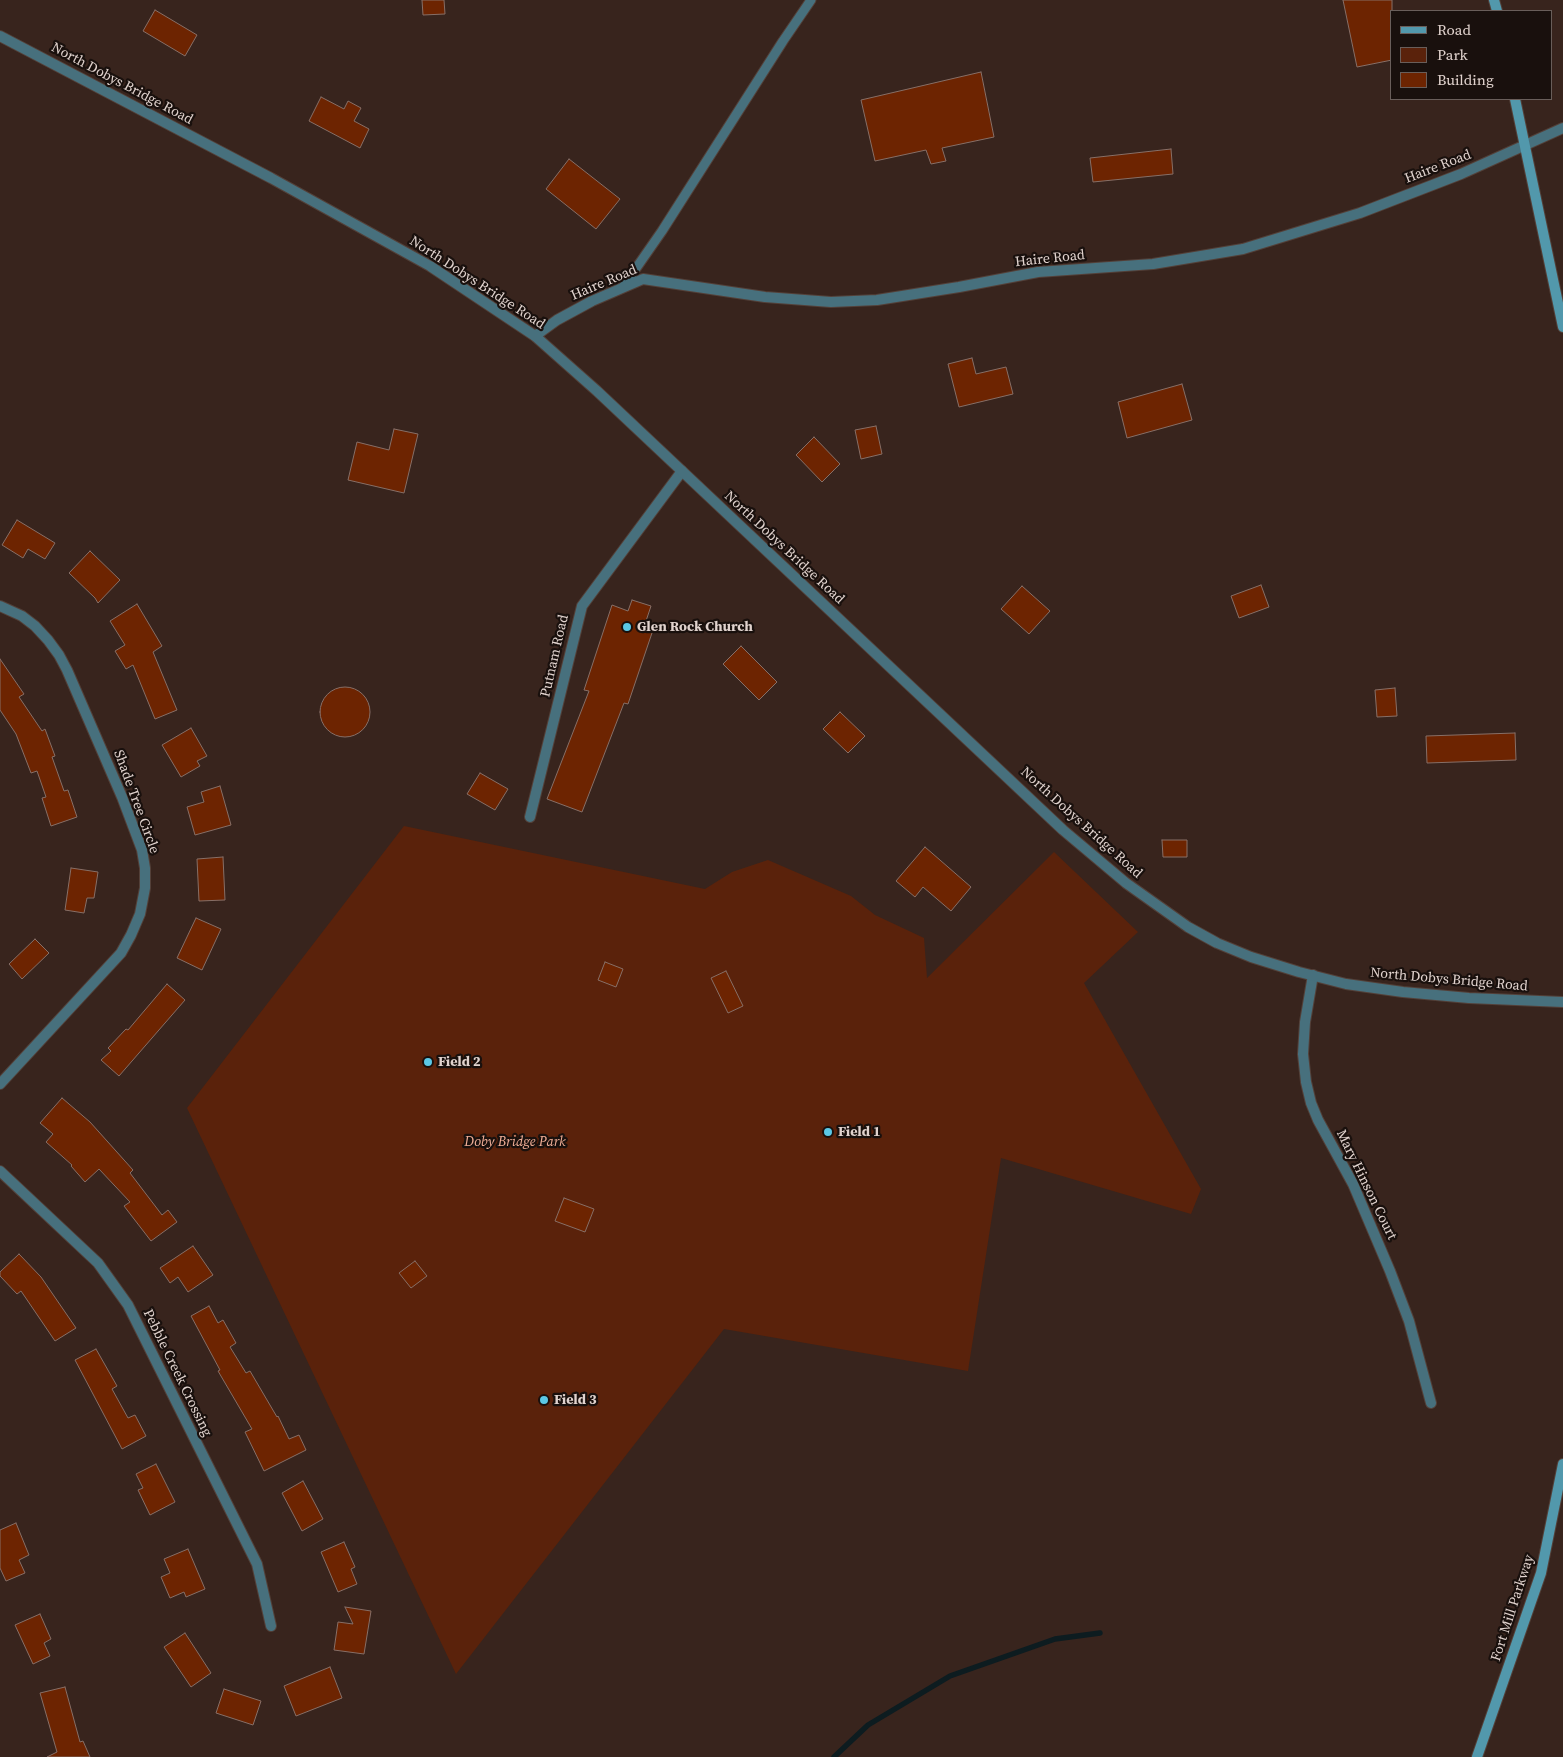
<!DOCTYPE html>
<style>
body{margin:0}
#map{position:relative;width:1563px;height:1757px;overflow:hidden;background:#38241d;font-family:"Source Serif 4",serif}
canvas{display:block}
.legend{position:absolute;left:1390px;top:10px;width:162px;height:90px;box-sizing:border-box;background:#19100d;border:1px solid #695e5a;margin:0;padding:6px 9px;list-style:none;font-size:15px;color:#e1d3ce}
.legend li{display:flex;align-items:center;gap:10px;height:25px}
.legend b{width:25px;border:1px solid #695e5a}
</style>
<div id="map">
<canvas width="1563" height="1757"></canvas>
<ul class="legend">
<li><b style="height:6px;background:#5298ac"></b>Road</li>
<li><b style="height:14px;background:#5a220b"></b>Park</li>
<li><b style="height:14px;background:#6d2401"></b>Building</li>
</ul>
</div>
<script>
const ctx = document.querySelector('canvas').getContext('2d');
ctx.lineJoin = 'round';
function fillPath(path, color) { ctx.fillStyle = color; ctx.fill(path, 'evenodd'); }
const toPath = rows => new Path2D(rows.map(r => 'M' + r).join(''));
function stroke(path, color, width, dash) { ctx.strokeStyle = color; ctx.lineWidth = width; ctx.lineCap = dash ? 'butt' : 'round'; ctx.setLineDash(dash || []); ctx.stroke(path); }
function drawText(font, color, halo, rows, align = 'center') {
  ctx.font = font + ' "Source Serif 4",serif'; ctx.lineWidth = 4.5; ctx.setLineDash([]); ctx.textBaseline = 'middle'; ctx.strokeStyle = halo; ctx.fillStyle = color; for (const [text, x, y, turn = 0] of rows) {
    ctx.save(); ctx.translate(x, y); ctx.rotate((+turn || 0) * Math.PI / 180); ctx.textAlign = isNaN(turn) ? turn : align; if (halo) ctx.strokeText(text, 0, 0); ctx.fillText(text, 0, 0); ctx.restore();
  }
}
const green = toPath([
 [404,826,705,889,732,872,768,860,851,896,875,915,924,938,927,978,1054,852,1138,932,1084,983,1201,1189,1191,1214,1001,1158,968,1371,724,1329,456,1674,187,1108]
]);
const stream = toPath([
 [834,1757,868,1725,950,1676,1055,1639,1100,1633]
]);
const building = toPath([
 [422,0,444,0,445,14,423,15,422,0],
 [1343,0,1392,0,1392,60,1357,67,1343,0],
 [155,10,197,35,185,56,143,31,155,10],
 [981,72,994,137,942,148,946,161,931,164,926,150,875,161,861,100,981,72],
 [321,97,344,109,348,101,361,108,354,121,369,129,360,148,309,121,321,97],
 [1171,149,1173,174,1093,182,1090,158,1171,149],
 [569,159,620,199,596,229,546,189,569,159],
 [972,358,976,374,1006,367,1013,394,959,407,948,364,972,358],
 [1182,384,1192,420,1127,438,1118,402,1182,384],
 [876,426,882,454,861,459,855,430,876,426],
 [394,429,418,434,404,493,348,480,357,442,389,450,394,429],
 [814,437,840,464,822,482,796,455,814,437],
 [17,520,55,543,45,559,28,549,23,558,2,545,17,520],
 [90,551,120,580,98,603,95,598,69,573,90,551],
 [1261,585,1269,607,1239,618,1231,596,1261,585],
 [1022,586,1050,611,1029,634,1001,609,1022,586],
 [632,600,651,606,646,621,655,624,628,704,624,703,582,812,547,799,589,691,584,690,612,605,628,611,632,600],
 [137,604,162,646,153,652,177,710,155,719,133,665,126,669,115,651,125,645,110,621,137,604],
 [741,646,777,682,759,700,723,664,741,646],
 [0,659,24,694,19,697,42,731,45,729,55,756,52,757,64,791,68,790,77,817,51,826,42,798,46,797,37,771,31,773,16,734,0,710,0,659],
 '320 712a25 25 0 1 1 50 0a25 25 0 1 1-50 0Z',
 [1395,688,1397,716,1377,717,1375,690,1395,688],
 [840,712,865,736,848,753,823,729,840,712],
 [191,728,207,756,197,761,200,766,181,777,162,745,191,728],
 [1515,733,1516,760,1427,763,1426,736,1515,733],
 [480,773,508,789,495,810,467,794,480,773],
 [220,786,231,825,195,835,187,807,204,802,201,792,220,786],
 [1162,840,1187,840,1187,857,1163,857,1162,840],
 [925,847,971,887,951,911,923,887,915,897,896,881,925,847],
 [223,857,225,900,199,901,197,859,223,857],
 [71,868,98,872,94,898,87,898,84,913,65,910,71,868],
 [196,918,221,929,202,970,177,958,196,918],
 [35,939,49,953,22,979,9,964,35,939],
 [605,962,623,969,616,987,598,980,605,962],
 [726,971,743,1006,728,1013,711,978,726,971],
 [167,984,185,1000,119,1076,101,1060,111,1051,108,1048,126,1029,128,1030,167,984],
 [62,1098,90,1122,133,1170,130,1173,162,1215,168,1210,177,1222,151,1241,124,1206,130,1202,99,1169,85,1182,71,1166,72,1165,46,1142,53,1134,40,1123,62,1098],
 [564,1198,594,1209,585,1232,555,1221,564,1198],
 [193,1246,213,1275,188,1292,178,1277,170,1283,160,1268,193,1246],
 [19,1254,41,1277,76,1328,55,1341,21,1291,17,1294,0,1276,0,1272,19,1254],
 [415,1261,427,1276,411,1288,399,1273,415,1261],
 [209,1306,218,1323,223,1320,236,1343,230,1347,246,1373,250,1371,277,1417,278,1416,289,1439,299,1435,306,1450,264,1471,245,1432,252,1429,218,1371,220,1370,191,1316,209,1306],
 [96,1349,117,1386,112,1389,128,1418,135,1415,146,1436,122,1449,75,1360,96,1349],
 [156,1464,175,1502,150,1515,138,1490,143,1488,136,1474,156,1464],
 [303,1481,323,1519,302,1531,282,1493,303,1481],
 [16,1523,29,1555,19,1560,25,1573,6,1581,0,1568,0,1530,16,1523],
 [344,1542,355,1567,351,1569,357,1584,338,1592,321,1552,344,1542],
 [188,1549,205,1589,186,1597,184,1592,170,1598,161,1577,170,1573,164,1559,188,1549],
 [345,1607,371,1611,364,1654,334,1650,338,1622,353,1624,345,1607],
 [40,1614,51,1639,44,1643,50,1656,33,1664,15,1625,40,1614],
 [185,1633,211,1673,191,1687,164,1647,185,1633],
 [330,1667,342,1698,296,1716,284,1686,330,1667],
 [65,1687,80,1742,83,1741,90,1757,47,1757,57,1752,40,1693,65,1687],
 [224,1689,261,1701,253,1725,216,1713,224,1689]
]);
const service = toPath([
 [623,287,662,231,783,41,811,0]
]);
const minor = toPath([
 [535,336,557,320,592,301,643,279,765,297,831,302,877,300,959,287,1038,272,1153,264,1243,249,1360,213,1461,174,1563,128],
 [0,606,22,616,35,626,48,640,59,655,67,670,122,797,142,850,145,868,145,888,140,914,131,935,121,953,0,1084],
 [530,817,582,606,682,471],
 [1313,975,1305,1022,1303,1054,1306,1082,1311,1103,1318,1120,1353,1184,1390,1271,1409,1321,1431,1403],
 [0,1171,98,1263,128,1305,257,1564,271,1626]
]);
const tertiary = toPath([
 [0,36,271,178,430,266,535,336,597,391,1063,830,1126,883,1188,927,1217,943,1251,957,1299,972,1346,984,1403,992,1469,998,1563,1002]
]);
const secondary = toPath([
 [1494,0,1497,11],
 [1515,99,1563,327],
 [1477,1757,1541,1573,1563,1464]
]);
const markers = [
 [627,627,5,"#5bc8e6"],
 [428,1062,5,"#5bc8e6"],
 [828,1132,5,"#5bc8e6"],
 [544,1400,5,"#5bc8e6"]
];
const streetNames = [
 ["North Dobys Bridge Road",122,84,28],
 ["Haire Road",1438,167,-21],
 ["Haire Road",1050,259,-6],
 ["North Dobys Bridge Road",477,283,33],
 ["Haire Road",604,283,-23],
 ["North Dobys Bridge Road",784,548,43],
 ["Putnam Road",555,656,-77],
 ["Shade Tree Circle",136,802,70],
 ["North Dobys Bridge Road",1081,823,42],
 ["North Dobys Bridge Road",1449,980,5],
 ["Mary Hinson Court",1366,1185,64],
 ["Pebble Creek Crossing",177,1373,64],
 ["Fort Mill Parkway",1513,1608,-72]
];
const poiNames = [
 ["Glen Rock Church",637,627],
 ["Field 2",438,1062],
 ["Field 1",838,1132],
 ["Field 3",554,1400]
];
const parkNames = [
 ["Doby Bridge Park",515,1142]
];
fillPath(green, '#5a220b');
stroke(stream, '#0d1c20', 5.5);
fillPath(building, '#6d2401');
stroke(building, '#876f67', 1);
stroke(service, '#534039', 11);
stroke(minor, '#534039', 12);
stroke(tertiary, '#534039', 12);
stroke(secondary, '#534039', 12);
stroke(service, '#47707d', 9);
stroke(minor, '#47707d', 10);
stroke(tertiary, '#47707d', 10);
stroke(secondary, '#5298ac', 10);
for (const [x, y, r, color] of markers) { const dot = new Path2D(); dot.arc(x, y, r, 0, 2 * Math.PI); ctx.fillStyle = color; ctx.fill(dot); stroke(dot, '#19100d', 2); }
drawText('14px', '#e1d3ce', '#19100d', streetNames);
drawText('bold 14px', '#e1d3ce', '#19100d', poiNames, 'left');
drawText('italic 14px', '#f2af97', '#19100d', parkNames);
</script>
